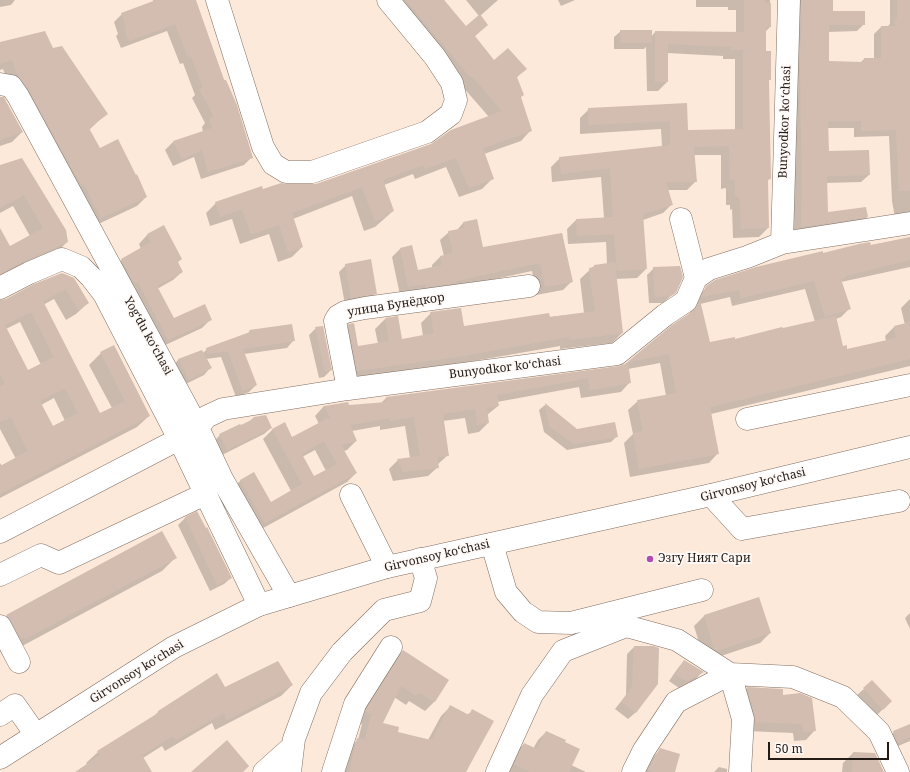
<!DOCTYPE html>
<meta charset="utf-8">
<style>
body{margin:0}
#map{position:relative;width:910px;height:772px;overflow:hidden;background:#fde9da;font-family:"Noto Serif",serif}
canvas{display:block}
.scale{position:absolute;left:768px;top:742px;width:121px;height:18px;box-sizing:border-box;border:2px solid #231b16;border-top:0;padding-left:5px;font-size:12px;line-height:14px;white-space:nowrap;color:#231b16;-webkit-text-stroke:3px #fef9f6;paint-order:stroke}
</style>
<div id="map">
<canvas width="910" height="772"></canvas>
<div class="scale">50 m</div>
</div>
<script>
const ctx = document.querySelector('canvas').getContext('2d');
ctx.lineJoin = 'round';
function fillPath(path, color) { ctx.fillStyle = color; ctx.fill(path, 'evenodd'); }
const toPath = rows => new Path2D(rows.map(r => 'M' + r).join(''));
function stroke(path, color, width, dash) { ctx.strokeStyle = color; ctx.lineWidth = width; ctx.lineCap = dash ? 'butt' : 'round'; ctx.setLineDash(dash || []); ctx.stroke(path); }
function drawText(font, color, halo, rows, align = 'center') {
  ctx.font = font + ' "Noto Serif",serif'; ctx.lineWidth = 3.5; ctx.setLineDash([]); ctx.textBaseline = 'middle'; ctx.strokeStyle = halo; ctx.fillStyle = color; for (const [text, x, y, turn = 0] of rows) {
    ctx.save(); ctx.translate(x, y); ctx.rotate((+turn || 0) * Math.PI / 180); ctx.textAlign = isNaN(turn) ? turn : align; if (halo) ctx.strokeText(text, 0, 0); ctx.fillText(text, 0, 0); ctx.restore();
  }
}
const shadow = toPath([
 [0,0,15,0,11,5,0,7],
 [153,0,195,0,252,157,244,165,201,179,194,157,173,166,165,150,173,142,203,132,202,127,205,123,192,98,195,95,183,63,180,64,167,31,121,48,116,36,118,34,114,22,122,14,153,2],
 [387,0,444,0,466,28,479,16,466,0,498,0,480,16,487,25,474,37,494,62,525,69,516,78,520,98,531,130,521,141,484,154,492,179,482,189,459,197,446,167,415,179,413,174,384,185,393,211,375,227,364,231,352,196,293,219,302,247,292,257,278,262,269,234,240,244,232,219,210,226,206,213,216,203,262,191,316,185,432,145,489,117],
 [558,0,575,0,561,6],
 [696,0,770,0,770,27,765,32,765,52,770,79,768,81,770,179,767,181,768,228,759,237,733,238,732,209,730,210,730,205,726,205,726,188,721,189,721,155,694,155,696,181,687,190,668,190,672,204,663,213,643,220,646,269,637,278,616,279,622,333,612,343,560,349,560,346,445,366,348,380,339,335,349,325,358,347,378,344,375,329,385,319,401,340,423,336,421,323,431,313,463,327,584,313,580,279,594,266,607,264,606,242,568,244,567,229,576,220,604,218,601,177,552,182,551,167,560,158,662,147,661,129,580,134,580,118,589,109,686,104,687,131,735,130,735,59,723,59,723,56,667,53,667,82,658,91,647,91,646,47,644,49,614,49,614,37,621,31,651,37,655,32,736,33,736,10,728,10,728,7,696,7],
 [795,0,832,0,832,12,864,24,857,31,828,32,828,62,860,63,864,59,874,59,874,34,881,27,887,27,890,24,890,0,910,0,910,215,895,218,892,201,889,136,854,137,854,128,827,128,828,152,868,151,869,175,861,182,826,183,827,213,867,217,860,224,794,234],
 [0,43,53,49,106,114,89,130,99,149,146,197,137,206,92,227,10,87,3,69,0,70],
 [0,97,22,132,12,142,0,146],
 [0,166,67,242,56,253,0,279,0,230,9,248,30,236,13,206,0,213],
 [464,222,482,248,562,234,572,281,563,290,536,295,532,271,449,289,400,295,392,257,400,249,411,246,417,271,432,268,432,265,440,257,444,256,440,240,449,232,456,231],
 [163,226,177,263,182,272,173,280,157,289,173,320,211,319,202,328,159,348,113,268,122,260,141,249,139,244,147,235],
 [910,238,910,267,841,282,850,308,841,317,836,319,842,347,847,350,886,341,885,336,894,327,905,325,901,308,910,299,910,366,711,414,718,453,709,463,630,477,624,443,633,434,628,410,638,401,666,396,660,363,628,369,630,382,621,392,581,398,579,387,497,402,498,406,487,415,488,423,479,432,468,434,465,418,443,421,448,455,437,465,438,467,428,476,393,481,389,469,398,460,410,458,405,426,380,430,380,426,352,431,356,441,347,450,344,451,356,473,347,482,256,532,231,490,241,480,271,503,291,491,263,439,272,430,285,424,292,438,319,424,315,416,324,406,349,406,381,403,386,398,619,367,625,365,673,326,687,316,697,304,694,305,698,296,707,287,823,254],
 [805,289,815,322,734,340,709,343,700,304,730,297,732,306],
 [315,450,326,471,314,477,302,457],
 [346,265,376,293,369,300,345,304,339,272],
 [654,268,675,292,663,303,649,303,647,275],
 [62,274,88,303,76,314,66,320,54,299,43,305,100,415,112,408,89,365,101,353,113,347,149,416,137,427,0,498,0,463,2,466,16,459,0,429,0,301,6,300],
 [20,322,41,365,28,372,6,329],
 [54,398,65,421,52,428,41,405],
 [316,328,331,370,324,377,319,378,309,335],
 [250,331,293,341,287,348,244,354,256,385,249,392,236,397,221,357,206,359,210,368,204,375,182,386,172,367,178,360,201,351,203,353,207,349,247,334],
 [545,405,576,430,617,436,611,442,567,450,544,432,539,410],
 [253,418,271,428,264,434,220,456,213,442,220,435,249,422],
 [197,513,231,578,224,584,210,591,178,525,185,518],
 [162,533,175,558,162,571,11,652,0,623,7,616],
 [759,598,770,633,760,643,706,661,704,659,694,626,704,616],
 [910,613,910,629,905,618],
 [634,647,653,647,657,683,635,713,628,719,615,709,626,695,627,654],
 [403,652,448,681,434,702,425,711,409,701,406,705,394,697,381,724,397,733,428,740,441,716,450,707,467,715,472,711,465,772,342,772,348,749,358,740,362,724,357,722,393,661],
 [684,661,702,672,696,679,679,688,669,681,678,668],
 [292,685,281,696,215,730,212,723,165,751,162,746,143,758,151,772,77,772,88,765,86,763,98,752,153,717,158,712,225,688],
 [747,688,782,690,782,696,815,730,806,740,794,741,793,733,746,731,738,698],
 [864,689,891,701,876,716,857,695],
 [910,725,910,741,891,749,887,739,894,732],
 [546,732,571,765,586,772,507,772,516,752,524,744,533,749,538,740],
 [661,749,674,772,644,772,652,758],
 [853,753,883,772,842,772,843,763],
 [719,767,727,769,727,772,714,772]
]);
const building = toPath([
 [156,0,196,0,224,80,226,80,237,105,253,158,208,172,202,150,182,159,173,141,212,128,209,118,214,117,199,89,203,88,191,56,188,57,175,24,129,41,124,27,126,27,121,13],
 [406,0,444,0,466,26,480,14,488,25,475,36,494,60,508,48,527,69,517,77,524,95,521,97,532,131,483,148,494,179,469,188,456,158,425,169,423,165,383,180,394,211,385,214,386,217,375,221,362,187,292,213,303,247,288,252,279,225,251,234,242,209,220,217,215,202,262,186,263,189,281,183,286,184,316,184,431,144,451,130,502,111,472,76,470,77],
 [744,0,765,0,765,3,771,3,771,27,766,27,766,51,771,51,771,80,769,80,771,179,768,179,769,228,741,229,740,201,739,201,739,197,735,197,735,180,730,180,729,146,694,147,697,182,666,182,673,205,643,214,647,269,617,271,614,234,577,236,576,219,613,217,610,168,561,174,559,157,670,145,670,121,589,125,588,108,687,103,688,130,743,129,743,50,731,50,731,47,668,44,668,82,655,82,655,31,744,32],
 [801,0,833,0,833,11,865,11,865,25,829,25,829,61,864,62,864,58,881,58,881,26,895,26,895,18,897,18,897,0,910,0,910,191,899,191,896,130,861,131,861,121,828,121,829,151,869,150,870,175,827,176,828,212,866,207,868,217,801,227,801,201,802,201,800,52,802,26],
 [620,30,652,30,652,43,620,43],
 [45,31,53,48,62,46,108,114,89,128,100,148,118,139,136,175,137,174,147,197,101,218,83,183,81,184,66,158,29,90,19,77,12,60,0,64,0,42],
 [0,97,4,97,7,103,23,132,0,140],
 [22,158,66,230,68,242,24,261,0,274,0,228,10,246,43,228,24,195,0,208,0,165],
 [477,219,483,247,562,233,573,282,545,287,540,263,456,281,456,283,426,287,425,284,408,287,400,248,412,245,418,270,442,265,440,256,453,253,448,231,465,228,463,222],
 [164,225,182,259,178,262,183,272,157,286,174,318,205,304,212,320,168,340,138,282,135,284,121,259,151,242,147,234],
 [910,237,910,260,845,276,846,278,841,279,851,309,825,317,814,281,741,298,739,290,701,297,706,286,715,280,756,267,823,251,823,253,859,244,870,242,871,245],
 [371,259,377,294,351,298,345,264],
 [615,262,623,333,570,340,569,337,456,357,357,371,348,324,349,324,354,323,358,346,389,341,385,318,398,316,402,339,434,333,430,312,461,308,464,326,549,313,550,317,595,311,589,268,594,267,594,265],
 [680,266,683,277,676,293,671,296,655,297,653,267],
 [62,273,74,278,89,303,78,310,66,289,43,301,100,413,125,401,100,352,114,345,150,416,0,494,0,466,28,451,11,417,0,422,0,387,5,384,0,373,0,300,6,299,34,284],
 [31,312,54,357,28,370,5,325],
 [65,388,78,413,53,426,40,401],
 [700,300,710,342,735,337,735,339,782,327,783,328,836,316,843,346,847,345,847,349,896,338,894,326,910,322,910,359,710,407,719,454,639,469,633,433,643,431,637,400,676,393,669,354,628,362,631,383,590,390,588,378,497,395,499,406,487,408,489,423,477,425,475,409,443,414,449,456,437,457,439,468,403,472,397,459,420,456,414,417,389,421,389,418,350,425,357,441,341,445,357,473,265,523,240,480,254,472,271,502,302,484,272,429,285,422,292,437,330,417,324,406,348,402,349,405,387,402,386,397,619,366,625,364,672,325,693,311],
 [324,441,337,464,314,476,302,454],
 [292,324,295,341,243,349,257,385,243,391,228,351,207,354,206,348,250,332,249,330],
 [323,326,332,370,325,372,315,327],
 [202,350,212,368,189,380,178,359],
 [545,403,577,429,615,422,618,437,574,444,549,426],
 [266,415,272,428,227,450,219,434,240,424,241,425,253,419,253,418,254,417],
 [197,511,206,528,207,527,232,578,217,585,185,517],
 [162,531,177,558,25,639,24,637,21,639,11,620,6,615],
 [759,597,771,633,717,651,714,649,704,615],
 [634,646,653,646,659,648,658,684,636,713,621,702,632,687],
 [403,650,449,680,435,702,418,692,416,696,401,686,383,723,399,727,398,732,431,740,432,738,433,738,450,705,469,715,472,709,494,721,466,772,349,772,357,738,365,740,371,714,366,712,366,709],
 [684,660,704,672,687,681,675,674],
 [278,661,293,685,227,720,224,713,176,740,173,736,142,755,152,772,75,772,100,755,97,751,158,713,158,711,217,673,225,687],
 [872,680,892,701,883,710,863,688],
 [747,687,783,689,783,695,800,693,812,698,816,731,803,732,802,724,755,722,755,716],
 [910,724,910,737,898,743,893,731],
 [546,731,566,740,565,742,580,749,569,772,530,772,514,764,524,743,537,749],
 [227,740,249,766,243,772,191,772],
 [660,748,680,754,675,772,654,772,648,770],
 [853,752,875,753,884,772,852,772]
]);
const minor = toPath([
 [217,0,263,147,273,164,286,172,312,172,427,132,451,114,456,100,452,83,435,57,388,0],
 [0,84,11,86,18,96,198,428,222,479,289,596],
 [681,219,696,278],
 [782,243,789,0],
 [0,288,29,273,62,259,81,267,91,277,104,294,179,439,259,605],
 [348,389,335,321,338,316,345,312,365,308,529,286],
 [747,419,910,385],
 [198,428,206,417,223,409,348,389,617,354,665,315,686,301,696,278,709,269,747,257,782,243,910,223],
 [351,495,387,567],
 [711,495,742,529,899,501],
 [0,532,179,439],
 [492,544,506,592,523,612,538,622,571,623,702,590],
 [0,575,41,555,59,563,205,494],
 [0,626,19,662],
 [0,715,15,705,36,735],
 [264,772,293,746],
 [290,772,294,739,311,693,342,652,384,610,420,601,426,578,420,559],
 [333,772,355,704,391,647],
 [497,772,532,695,563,651,626,626,677,640,730,674,743,719,740,772],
 [633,772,644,750,676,702,730,674,793,677,843,697,879,732,898,772]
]);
const major = toPath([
 [0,758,174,647,259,605,387,567,711,495,910,447]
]);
const markers = [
 [650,559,4,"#b04baf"]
];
const streetNames = [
 ["Bunyodkor koʻchasi",785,122,-88],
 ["улица Бунёдкор",396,305,-9],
 ["Yogʻdu koʻchasi",148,336,61],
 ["Bunyodkor koʻchasi",505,368,-7],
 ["Girvonsoy koʻchasi",753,485,-14],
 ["Girvonsoy koʻchasi",437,556,-13],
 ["Girvonsoy koʻchasi",137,672,-32]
];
const poiNames = [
 ["Эзгу Ният Сари",658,559]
];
fillPath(shadow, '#0003');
fillPath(building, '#d3bdb1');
stroke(minor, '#816f62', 23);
stroke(major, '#816f62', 23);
stroke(minor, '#fff', 22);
stroke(major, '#fff', 22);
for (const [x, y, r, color] of markers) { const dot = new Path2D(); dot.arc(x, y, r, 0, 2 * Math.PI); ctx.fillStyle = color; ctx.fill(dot); stroke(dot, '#fef9f6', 1.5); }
drawText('12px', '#231b16', '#fef9f6', streetNames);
drawText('12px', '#231b16', '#fef9f6', poiNames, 'left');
</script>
